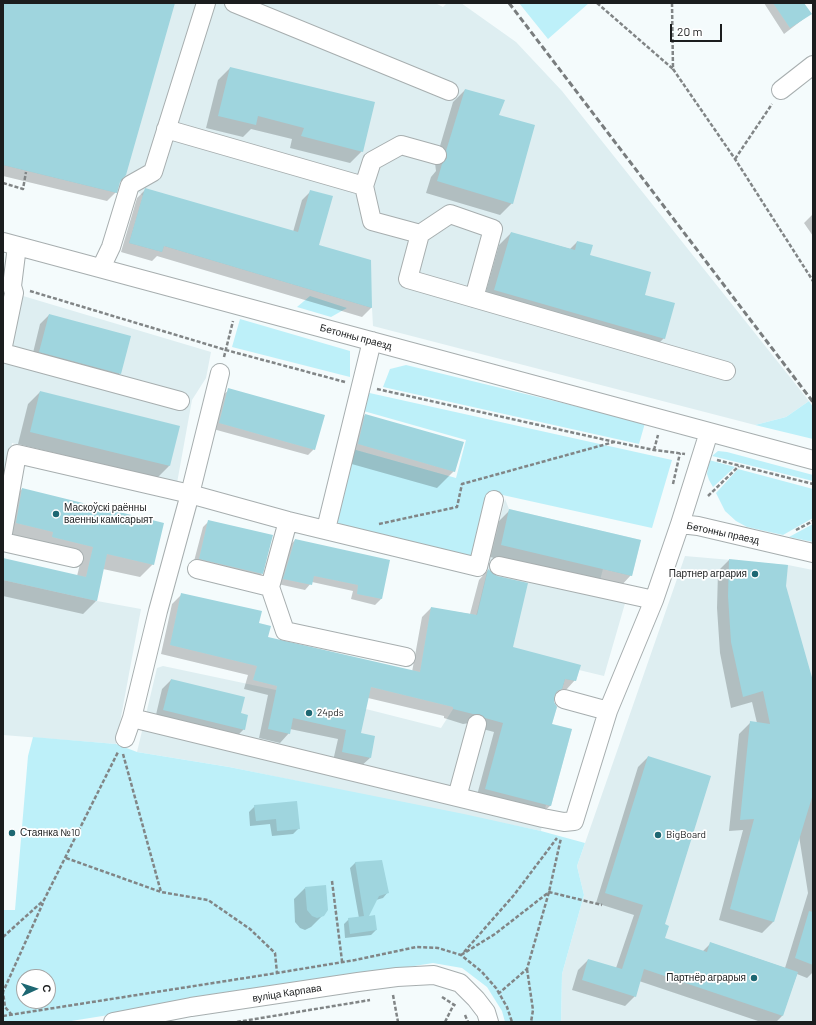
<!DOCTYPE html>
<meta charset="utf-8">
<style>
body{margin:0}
#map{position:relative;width:816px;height:1025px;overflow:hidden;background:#f4fbfc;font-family:Barlow,sans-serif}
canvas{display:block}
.frame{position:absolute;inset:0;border:4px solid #1b1d1e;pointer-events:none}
.north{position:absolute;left:16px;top:969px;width:40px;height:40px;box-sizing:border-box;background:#fff;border:1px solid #a4a5a5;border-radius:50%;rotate:87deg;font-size:11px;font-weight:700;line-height:16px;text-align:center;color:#1b1d1e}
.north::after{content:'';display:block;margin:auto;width:14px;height:18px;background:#1d6772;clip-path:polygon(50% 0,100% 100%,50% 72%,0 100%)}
.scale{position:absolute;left:670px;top:24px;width:52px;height:18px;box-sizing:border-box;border:2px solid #1b1d1e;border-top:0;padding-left:5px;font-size:12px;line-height:14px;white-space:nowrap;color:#1b1d1e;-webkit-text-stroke:3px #fff;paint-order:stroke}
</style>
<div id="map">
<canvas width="816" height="1025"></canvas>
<div class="frame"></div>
<div class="north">С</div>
<div class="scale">20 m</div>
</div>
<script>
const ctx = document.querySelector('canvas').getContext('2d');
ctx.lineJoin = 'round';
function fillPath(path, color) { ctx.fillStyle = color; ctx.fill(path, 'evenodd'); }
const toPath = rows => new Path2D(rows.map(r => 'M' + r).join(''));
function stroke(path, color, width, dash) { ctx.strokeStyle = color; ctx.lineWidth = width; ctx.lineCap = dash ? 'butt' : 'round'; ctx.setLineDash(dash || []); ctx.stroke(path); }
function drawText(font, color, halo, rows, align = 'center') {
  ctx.font = font + ' Barlow,sans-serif'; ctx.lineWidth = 3.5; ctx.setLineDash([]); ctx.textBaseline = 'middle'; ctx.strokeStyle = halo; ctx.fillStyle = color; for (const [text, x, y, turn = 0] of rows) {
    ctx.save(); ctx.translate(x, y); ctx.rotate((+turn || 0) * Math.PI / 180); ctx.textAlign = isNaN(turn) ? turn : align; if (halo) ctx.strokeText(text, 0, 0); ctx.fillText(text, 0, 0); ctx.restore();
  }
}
const built = toPath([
 [3,3,435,3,443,7,447,3,461,3,516,42,562,91,809,401,786,417,755,425,373,326,372,308,164,246,162,252,129,243,143,196,130,185,121,194,3,165],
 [3,290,211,352,206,378,192,400,177,483,12,443,3,488],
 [505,499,509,509,641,540,632,576,603,569,597,592,626,600,604,676,579,670,576,681,565,679,552,724,572,729,551,806,546,805,541,831,229,767,137,752,157,668,163,666,366,709,441,728,453,709],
 [685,556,788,565,813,570,813,1022,561,1022,562,974,584,895,577,866],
 [3,580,97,601,141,609,116,744,3,735]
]);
const green = toPath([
 [519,3,589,3,548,39],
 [310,296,347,308,331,317,297,307],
 [240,319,350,351,350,377,232,347],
 [406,365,645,423,639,444,383,387,390,369],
 [365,392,672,460,652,528,489,492,471,559,332,527,349,448,456,478,466,440,360,410],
 [809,401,813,407,813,439,755,425,786,417],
 [718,451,727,452,813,475,813,481,712,456],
 [709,460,735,467,713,487,709,480,707,474],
 [738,469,813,489,813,518,783,535,747,527,736,521,725,511,716,493],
 [813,524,813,542,789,537],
 [33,737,116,744,137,752,229,767,464,814,541,831,585,843,577,866,584,895,562,974,561,1022,505,1022,502,1011,487,987,462,968,433,963,65,1022,3,1022,3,910,15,910,28,756],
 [24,977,48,977,48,1001,24,1001]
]);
const shadow = toPath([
 [3,3,174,3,116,192,107,201,3,176],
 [764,3,803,3,810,14,784,34],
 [230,68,362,151,350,163,290,148,292,139,251,129,243,137,206,128,218,80],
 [465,90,498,115,512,203,500,215,426,193,431,177,436,171,435,163,453,102],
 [146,189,293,232,302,200,311,191,318,246,370,261,371,308,362,317,157,256,152,261,121,252,137,198],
 [813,214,813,236,804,223],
 [511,233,570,249,577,242,589,256,643,295,664,338,652,350,483,302,499,245],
 [49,315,120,374,111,382,31,361,40,324],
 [229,390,314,449,308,455,213,429,223,395],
 [40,392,179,427,169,466,157,478,18,444,28,404],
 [365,415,454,471,437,488,341,461,348,432],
 [22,489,153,564,140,577,103,569,96,601,83,614,3,596,3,559,77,576,81,560,3,536,9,502],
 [510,510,631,575,620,587,490,557,498,522],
 [209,521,262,574,256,580,193,565,203,527],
 [295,540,389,561,381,599,375,605,351,599,353,591,312,582,305,590,278,584,289,546],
 [729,560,786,566,785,586,813,684,813,972,807,978,797,974,782,1016,776,1022,761,1022,639,981,635,996,625,1006,572,990,578,970,588,960,616,968,634,915,596,903,638,767,648,757,664,925,664,939,702,952,711,943,785,968,808,893,799,836,773,922,762,933,719,920,743,830,729,831,739,734,751,722,757,723,752,702,731,708,720,653,717,608,718,571],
 [488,570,512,648,575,680,566,690,560,689,553,696,551,725,571,730,550,806,540,815,476,799,494,732,475,727,470,723,463,724,444,718,444,716,368,698,360,734,370,758,360,767,333,761,338,739,290,729,289,733,280,743,259,738,268,695,244,689,248,675,161,654,172,604,182,594,258,624,267,638,412,672,422,617,431,608,470,614,479,580],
 [171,680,240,714,244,729,235,738,155,719,162,689],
 [255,806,299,828,293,834,272,836,270,824,250,826,249,812],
 [381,861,388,892,383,898,376,900,367,917,376,930,371,935,345,938,344,924,349,919,359,918,350,868,355,863],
 [305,888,323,915,311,927,305,930,300,928,295,922,294,899]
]);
const building = toPath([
 [3,3,175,3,126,175,120,182,117,193,3,165],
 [773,3,804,3,812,14,790,28],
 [230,67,375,102,363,152,301,136,304,128,258,116,256,125,218,116],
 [465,89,505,100,499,115,535,125,513,204,437,181,442,164,447,158,446,151],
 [145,188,298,232,310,190,333,196,319,245,371,260,372,308,164,246,162,252,129,243],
 [511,232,575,250,577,241,593,245,590,255,651,272,645,295,675,303,665,339,494,290],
 [49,314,131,336,121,374,39,352],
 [228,388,325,415,315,450,219,423],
 [40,391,180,426,170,466,30,432],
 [365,414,464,442,455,472,358,444],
 [22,488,164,523,154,565,107,554,97,601,3,580,3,558,86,577,93,547,52,537,53,532,16,523],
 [509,509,641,540,632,576,501,545],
 [208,520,273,535,263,574,199,559],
 [295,539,390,560,382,599,357,594,358,585,314,576,312,585,283,579],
 [729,559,788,565,786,586,813,681,813,794,774,922,730,909,754,819,740,820,750,721,770,724,763,691,743,697,731,642,728,596],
 [488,569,497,576,528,583,513,647,581,665,576,681,565,679,562,689,557,691,554,697,554,702,557,707,552,724,572,729,551,806,485,789,503,723,485,718,479,714,473,714,453,709,453,707,371,687,361,733,375,736,371,758,342,752,346,730,293,718,290,734,268,729,277,686,253,680,257,666,170,645,181,593,262,611,259,623,271,626,268,637,420,672,431,607,477,615],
 [171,679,245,697,241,713,248,715,245,730,163,710],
 [648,756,711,776,665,924,669,926,665,938,707,952,710,942,798,972,783,1016,644,969,636,997,582,980,588,959,622,969,643,905,605,893],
 [297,801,300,829,277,831,276,819,256,821,254,805],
 [382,860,389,893,379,896,369,916,375,915,377,930,350,934,348,918,364,916,355,862],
 [326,885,328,910,324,916,317,918,312,916,307,910,305,887],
 [809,911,813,912,813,965,795,958]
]);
const path = toPath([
 [597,3,673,69],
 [672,3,673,69,735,159,813,281],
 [735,159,772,104],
 [3,183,23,189,26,172],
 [30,291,226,350,345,382],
 [224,357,233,321],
 [377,389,615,442,654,450,685,454],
 [654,450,658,435],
 [717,460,813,484],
 [673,484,680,453],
 [708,496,739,466],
 [379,524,457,507,462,484,614,442],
 [796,530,813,521],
 [123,754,161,892],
 [66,858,161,892,208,900,250,929,275,953,277,973],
 [332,881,342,961],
 [3,937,44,900,118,752],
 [464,952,514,895,557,838],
 [461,955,495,934,549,892,602,905],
 [527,969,533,1010,531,1022],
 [498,994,527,969,549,892,561,838],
 [393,995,398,1022],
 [442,997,456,1006],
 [12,1015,5,1007,3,992,43,903],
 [465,1015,468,1022],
 [3,1016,277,973,355,960,416,947,438,948,461,955,482,972,496,988,507,1007,512,1022],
 [237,1022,370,1000],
 [445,1022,454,1004]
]);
const minor = toPath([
 [234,3,449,91],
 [781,90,813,65],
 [166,129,364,186,372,161,401,145,437,155],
 [364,186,372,221,420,234,408,279,726,371],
 [420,234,450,214,493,229,474,298],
 [3,242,813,460],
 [101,268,111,247,130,185,153,172,206,3],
 [3,346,14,293,12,286,17,246],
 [3,353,180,401],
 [709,432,680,524,698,526,813,553],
 [288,521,270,587,285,631,406,657],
 [326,529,372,341],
 [3,533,17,454,190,494,288,521,478,567,494,500],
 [3,542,74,558],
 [499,566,654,600],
 [197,569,270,587],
 [564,699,608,711],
 [132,718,457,797],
 [477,724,457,797,543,818,564,822,574,821,608,711,654,600,680,524],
 [125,738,132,718,158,611,190,494,220,373],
 [113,1022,191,1007,358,982,397,977,434,975,460,983,476,999,486,1012,489,1022]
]);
const rail = toPath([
 [509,3,813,402]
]);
const markers = [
 [56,514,4,"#1d6772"],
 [755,574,4,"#1d6772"],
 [309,713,4,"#1d6772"],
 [12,833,4,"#1d6772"],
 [658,835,4,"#1d6772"],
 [754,978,4,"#1d6772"]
];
const streetNames = [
 ["Бетонны праезд",356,337,15],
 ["Бетонны праезд",723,533,12],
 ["вуліца Карпава",287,993,-9]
];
const poiNames = [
 ["Маскоўскі раённы",64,508],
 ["ваенны камісарыят",64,520],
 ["Партнер агрария",747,574,"right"],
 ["24pds",317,713],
 ["Стаянка №10",20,833],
 ["BigBoard",666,835],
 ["Партнёр аграрыя",746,978,"right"]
];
fillPath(built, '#deeef1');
fillPath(green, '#bdf0f9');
fillPath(shadow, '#0003');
fillPath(building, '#9fd5de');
stroke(minor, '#a7aeaf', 20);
stroke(path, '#818586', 2.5, [4, 2]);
stroke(minor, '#fff', 18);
stroke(rail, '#797d7e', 3, [6, 3]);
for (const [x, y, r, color] of markers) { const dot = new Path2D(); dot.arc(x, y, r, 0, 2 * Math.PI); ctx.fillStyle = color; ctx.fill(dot); stroke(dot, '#fff', 1.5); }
drawText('10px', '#1b1d1e', '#fff', streetNames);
drawText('10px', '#1b1d1e', '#fff', poiNames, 'left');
</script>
